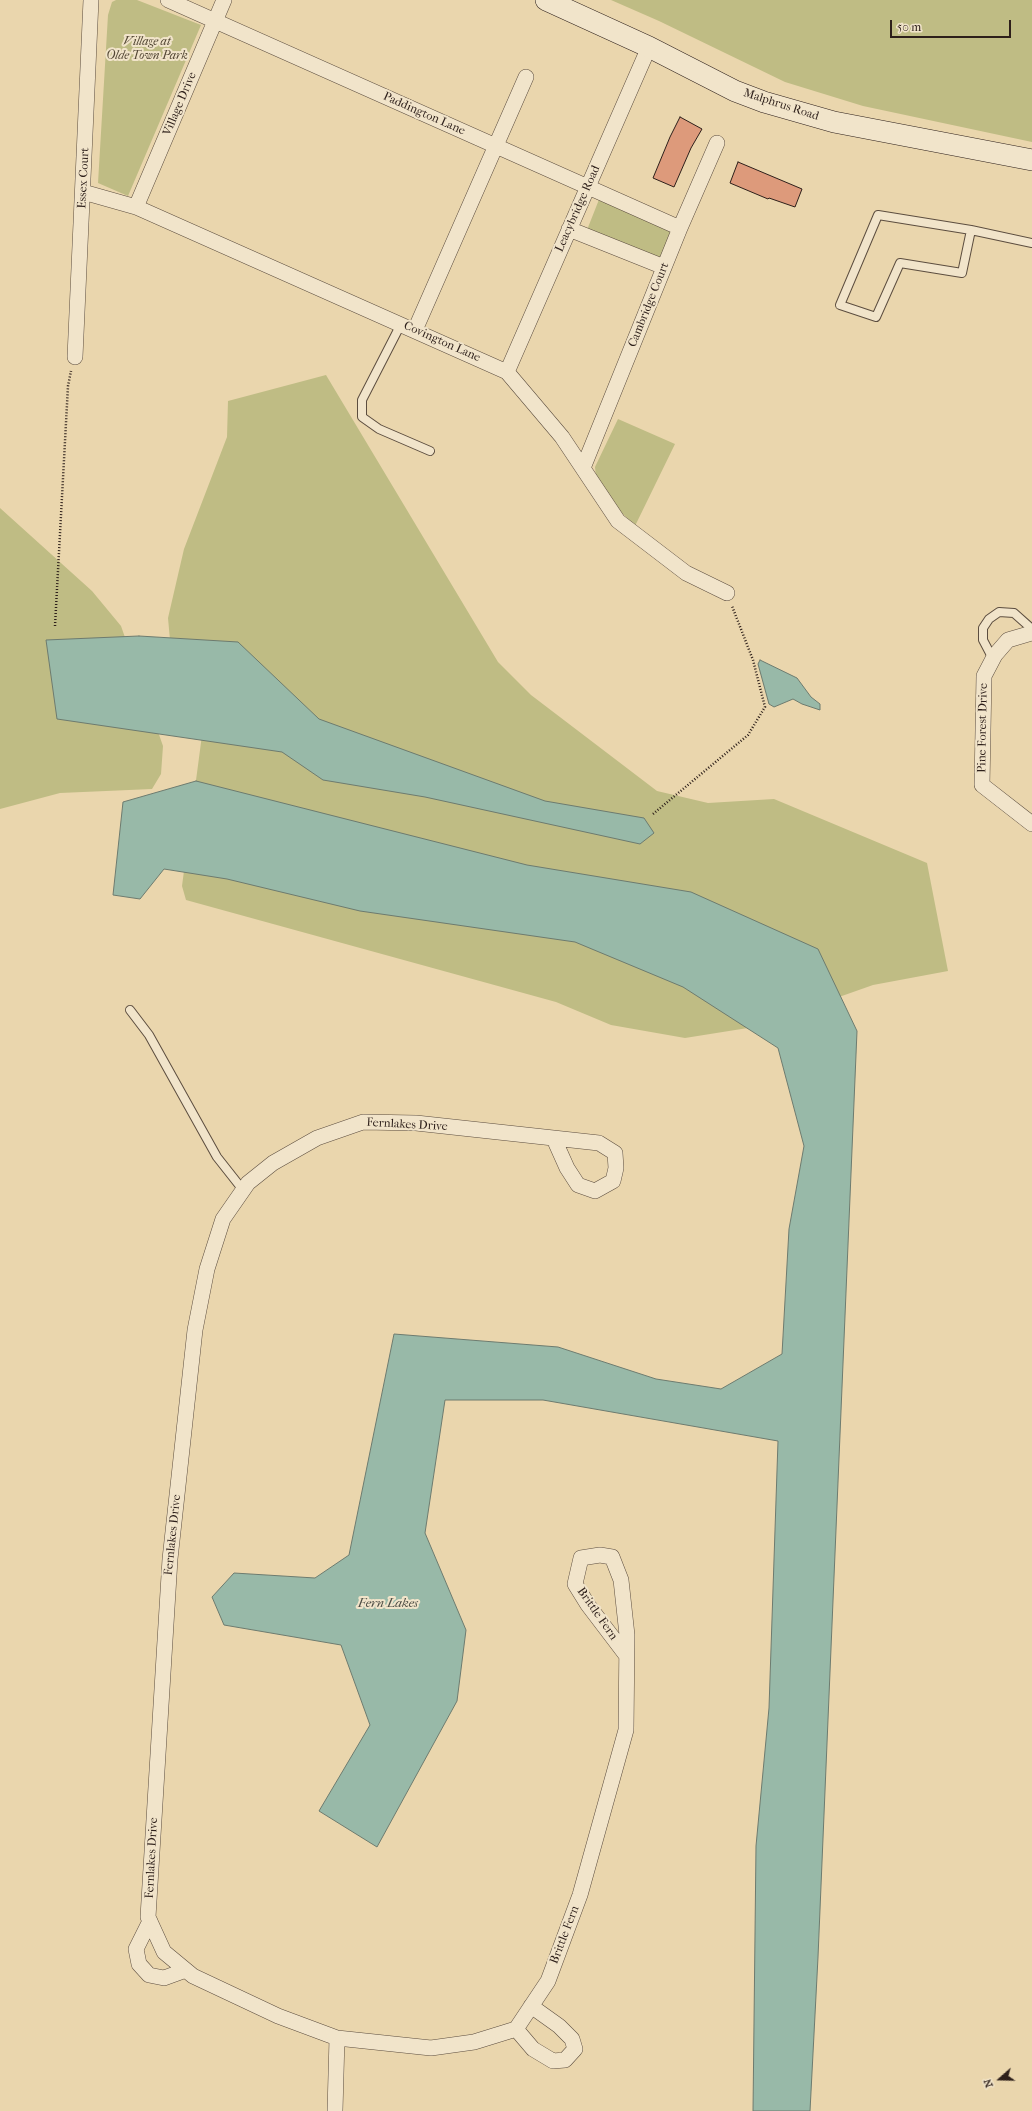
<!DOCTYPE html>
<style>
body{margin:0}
#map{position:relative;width:1032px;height:2111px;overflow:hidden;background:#ead6ad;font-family:"IM FELL French Canon",serif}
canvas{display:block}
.north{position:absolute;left:980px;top:2059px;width:40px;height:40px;-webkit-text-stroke:3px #f1e4ca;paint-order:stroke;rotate:250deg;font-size:11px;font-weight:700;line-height:16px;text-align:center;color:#2d1f1a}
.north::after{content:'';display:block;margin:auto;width:14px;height:18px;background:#2d1f1a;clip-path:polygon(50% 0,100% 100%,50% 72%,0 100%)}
.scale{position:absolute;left:890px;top:20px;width:121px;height:18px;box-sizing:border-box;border:2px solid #2d1f1a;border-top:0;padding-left:5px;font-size:12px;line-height:14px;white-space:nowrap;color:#2d1f1a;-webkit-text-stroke:3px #f1e4ca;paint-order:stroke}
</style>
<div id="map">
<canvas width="1032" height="2111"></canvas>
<div class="north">N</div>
<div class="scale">50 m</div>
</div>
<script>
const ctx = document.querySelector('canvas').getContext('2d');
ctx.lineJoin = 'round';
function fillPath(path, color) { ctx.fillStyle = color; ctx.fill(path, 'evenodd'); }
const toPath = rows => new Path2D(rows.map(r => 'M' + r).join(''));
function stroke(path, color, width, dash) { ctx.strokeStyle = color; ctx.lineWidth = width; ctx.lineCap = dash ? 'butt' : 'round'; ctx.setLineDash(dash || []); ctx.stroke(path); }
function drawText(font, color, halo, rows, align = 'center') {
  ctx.font = font + ' "IM FELL French Canon",serif'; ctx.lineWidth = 4; ctx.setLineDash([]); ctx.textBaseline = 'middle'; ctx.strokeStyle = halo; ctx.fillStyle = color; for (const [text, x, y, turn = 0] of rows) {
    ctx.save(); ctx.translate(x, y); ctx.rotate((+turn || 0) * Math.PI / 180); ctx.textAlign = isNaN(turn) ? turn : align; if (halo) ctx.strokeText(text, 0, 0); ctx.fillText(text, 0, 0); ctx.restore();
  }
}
const green = toPath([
 [116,0,137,0,201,25,128,196,98,183,108,15,112,2],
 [611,0,1032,0,1032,142,863,106,785,82,659,21],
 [600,197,674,228,660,261,587,230],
 [326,375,498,662,531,695,657,791,708,803,774,799,927,863,948,971,873,985,754,1027,685,1038,611,1025,556,1002,186,900,182,886,202,735,172,662,168,618,184,549,227,437,228,401],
 [618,419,675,444,635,526,597,488,595,467],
 [0,508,92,591,121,626,163,746,161,774,152,789,60,793,0,809]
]);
const water = toPath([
 [139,636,238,642,319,719,545,801,644,818,654,833,640,844,425,797,323,780,282,752,57,719,46,640,139,636],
 [760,660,797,678,811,697,820,704,820,710,802,704,793,699,774,707,769,704,758,664,760,660],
 [196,781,527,865,691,892,818,949,857,1031,818,1957,810,2111,753,2111,756,1846,769,1708,778,1441,543,1400,445,1400,425,1533,466,1630,457,1701,377,1847,319,1811,370,1725,341,1645,224,1625,212,1597,234,1573,315,1578,349,1555,394,1334,558,1347,656,1379,721,1389,782,1354,789,1229,804,1146,778,1048,683,987,575,942,360,911,227,879,164,869,140,899,113,895,123,802,196,781]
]);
const building = toPath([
 [680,117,702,129,691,148,674,187,653,178,670,137,680,117],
 [738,162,802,189,795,207,769,198,768,199,730,183,738,162]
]);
const path = toPath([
 [55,626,68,386,71,371],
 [653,814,748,735,765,707,753,660,732,606]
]);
const lane = toPath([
 [971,230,962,273,900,263,876,317,840,305,878,215,971,230,1032,243],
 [401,324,362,400,362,417,379,429,430,451],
 [993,659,983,640,983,628,989,619,999,612,1014,613,1032,629],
 [130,1010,149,1035,217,1157,243,1190]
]);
const street = toPath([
 [168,0,680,228],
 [83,192,136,207,507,372,562,437,618,521,686,573,727,593],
 [136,207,224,0],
 [569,229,664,267],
 [415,330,526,77],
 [75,357,91,0],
 [507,372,649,47],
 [583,468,680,228,717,143],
 [1032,633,1008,640,995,655,984,676,982,785,1032,824],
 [554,1139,567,1168,578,1185,595,1191,613,1181,616,1168,615,1153,599,1143,416,1123,363,1122,317,1138,273,1163,248,1183,223,1219,207,1269,195,1330,170,1559,148,1917,164,1952,193,1976,278,2016,337,2038,431,2048,474,2042,516,2029,548,1981,580,1895,626,1730,627,1635,621,1580,612,1557,600,1555,581,1558,575,1584,588,1605,626,1655],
 [150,1921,136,1949,139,1964,149,1975,164,1978,186,1970],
 [516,2029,533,2049,553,2061,565,2060,575,2049,572,2039,559,2026,531,2006],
 [335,2111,337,2038]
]);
const secondary = toPath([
 [546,0,649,47,735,91,764,102,834,122,1032,160]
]);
const parkNames = [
 ["Village at",147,42],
 ["Olde Town Park",147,56]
];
const streetNames = [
 ["Village Drive",180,104,-67],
 ["Malphrus Road",781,105,18],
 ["Paddington Lane",424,114,24],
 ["Essex Court",84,178,-87],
 ["Leacybridge Road",578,209,-66],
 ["Cambridge Court",649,305,-68],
 ["Covington Lane",442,342,24],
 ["Pine Forest Drive",983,728,-89],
 ["Fernlakes Drive",407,1125,3],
 ["Fernlakes Drive",173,1535,-84],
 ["Brittle Fern",597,1614,55],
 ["Fernlakes Drive",152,1858,-87],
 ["Brittle Fern",565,1935,-69]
];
const waterNames = [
 ["Fern Lakes",388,1604]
];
fillPath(green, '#bfbc84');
fillPath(water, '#98b9a8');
stroke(water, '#6d7b6f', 1);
fillPath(building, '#dd9a7b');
stroke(building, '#2d1f1a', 1);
stroke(lane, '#5c4d3f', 10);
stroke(street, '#5c4d3f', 16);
stroke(secondary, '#2d1f1a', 22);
stroke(path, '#2d1f1a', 2.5, [1, 2]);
stroke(lane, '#f1e4ca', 8);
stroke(street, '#f1e4ca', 15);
stroke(secondary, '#f1e4ca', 21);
drawText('italic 12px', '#524634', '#f1e4ca', parkNames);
drawText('12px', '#2d1f1a', '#f1e4ca', streetNames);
drawText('italic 13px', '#4d4d45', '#f1e4ca', waterNames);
</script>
